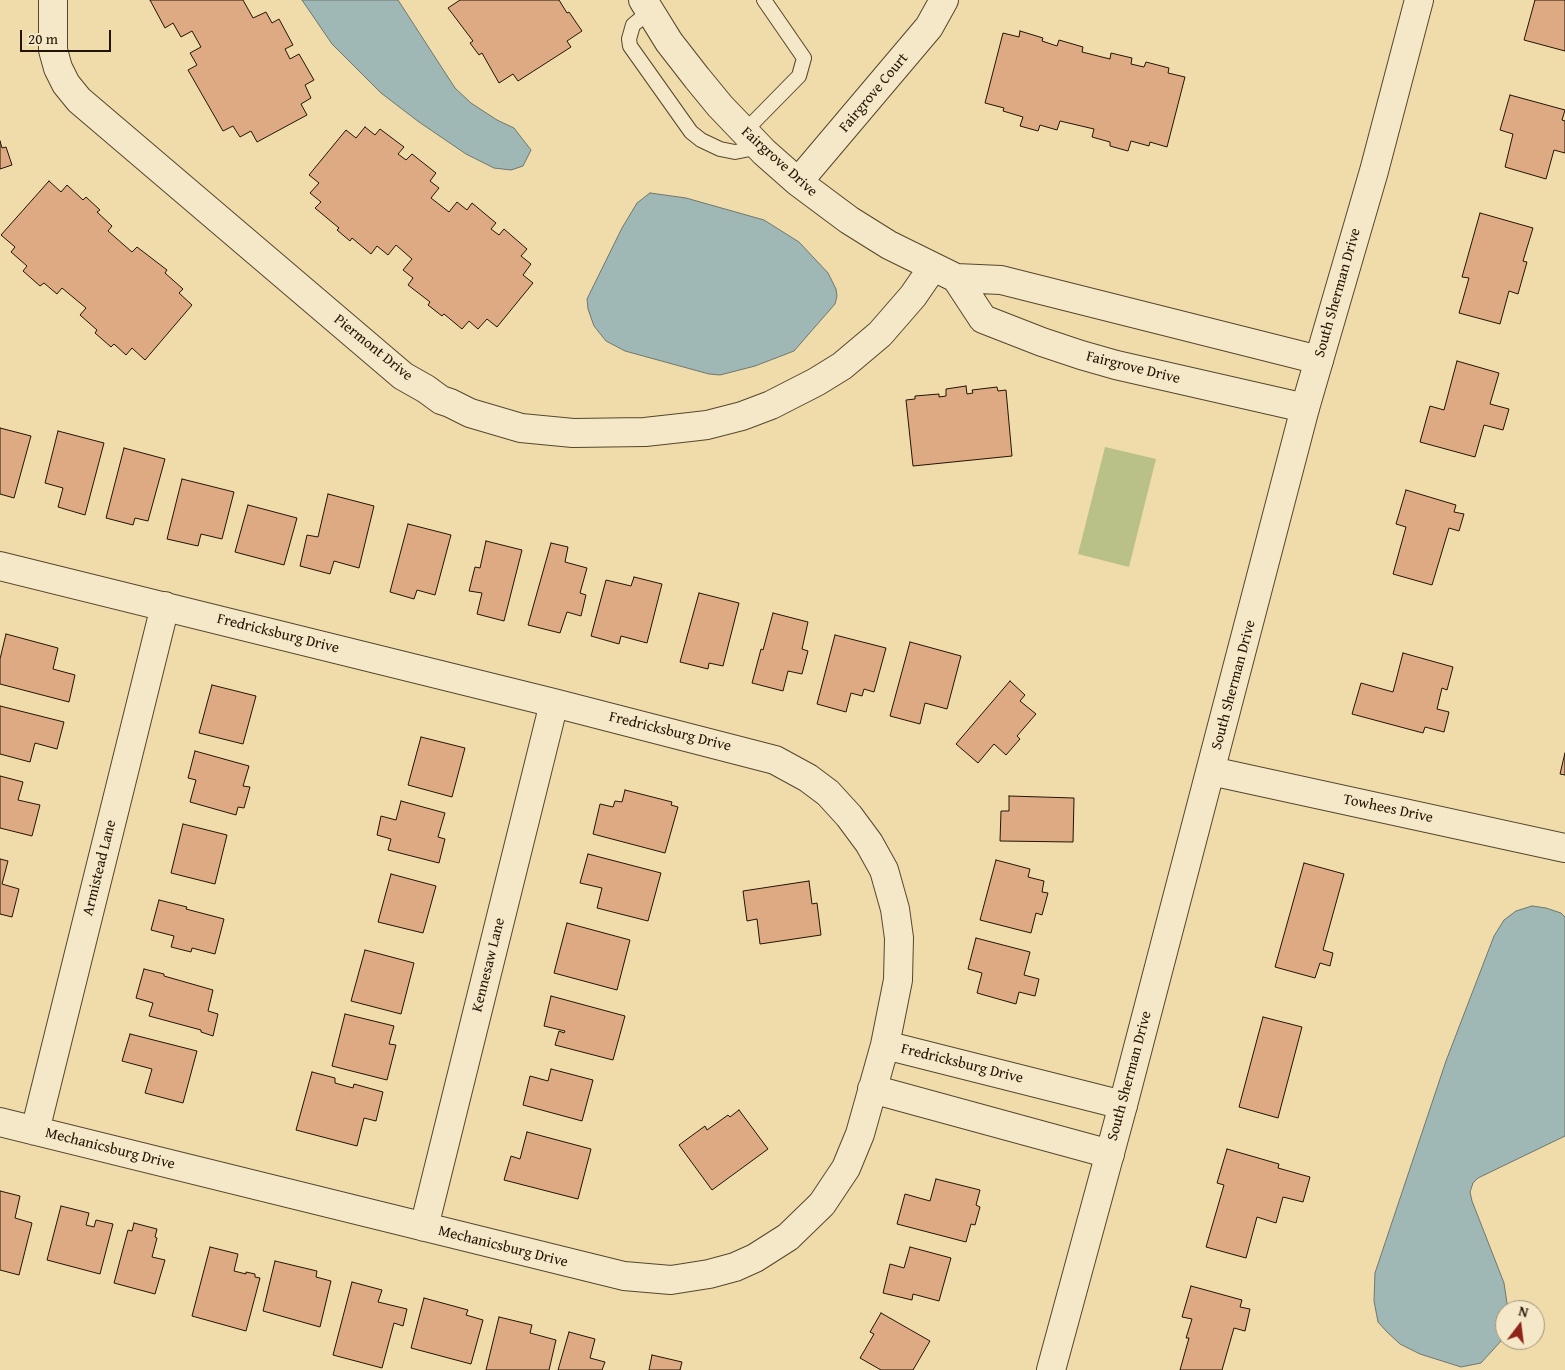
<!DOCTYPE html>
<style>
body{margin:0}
#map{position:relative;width:1565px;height:1370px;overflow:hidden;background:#efdcaa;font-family:"Gentium Book Plus",serif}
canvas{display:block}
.north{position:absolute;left:1495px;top:1300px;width:50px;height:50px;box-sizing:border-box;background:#f5e8c8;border:1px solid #a19379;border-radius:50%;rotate:15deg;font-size:14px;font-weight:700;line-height:20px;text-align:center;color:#221403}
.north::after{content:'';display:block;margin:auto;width:18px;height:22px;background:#8f2418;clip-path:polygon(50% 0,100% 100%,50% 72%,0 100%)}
.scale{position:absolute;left:20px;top:30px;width:91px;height:22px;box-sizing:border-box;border:2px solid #221403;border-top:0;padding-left:6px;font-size:15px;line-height:18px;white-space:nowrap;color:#221403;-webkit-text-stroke:4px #f5e8c8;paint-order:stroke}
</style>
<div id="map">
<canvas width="1565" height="1370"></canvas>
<div class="north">N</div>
<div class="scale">20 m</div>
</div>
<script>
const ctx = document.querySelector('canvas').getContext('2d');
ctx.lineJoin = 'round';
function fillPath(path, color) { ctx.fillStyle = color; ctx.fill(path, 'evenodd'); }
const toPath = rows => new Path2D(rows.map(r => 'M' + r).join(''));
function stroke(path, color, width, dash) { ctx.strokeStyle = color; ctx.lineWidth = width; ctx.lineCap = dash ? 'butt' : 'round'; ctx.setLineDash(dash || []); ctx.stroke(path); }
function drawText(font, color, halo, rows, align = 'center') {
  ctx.font = font + ' "Gentium Book Plus",serif'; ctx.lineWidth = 5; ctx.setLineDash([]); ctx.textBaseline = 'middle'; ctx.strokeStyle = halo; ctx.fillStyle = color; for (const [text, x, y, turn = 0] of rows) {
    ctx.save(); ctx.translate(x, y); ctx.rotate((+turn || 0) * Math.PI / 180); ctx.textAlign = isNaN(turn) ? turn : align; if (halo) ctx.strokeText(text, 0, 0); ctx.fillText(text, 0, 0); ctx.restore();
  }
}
const green = toPath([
 [1105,447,1156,459,1129,567,1078,554]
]);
const water = toPath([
 [302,0,398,0,455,88,471,103,497,120,514,128,531,150,523,166,511,170,494,168,466,154,419,122,381,93,332,44,302,0],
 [650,193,686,198,764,220,799,242,828,273,836,289,837,296,835,304,794,351,755,366,720,375,709,374,625,351,606,341,594,326,588,309,587,299,622,228,637,203,650,193],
 [1532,906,1546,908,1561,913,1565,917,1565,1136,1478,1178,1473,1183,1470,1192,1472,1201,1504,1283,1508,1310,1505,1310,1505,1330,1501,1341,1481,1363,1461,1367,1420,1354,1400,1344,1387,1332,1378,1322,1374,1301,1375,1273,1446,1061,1494,936,1504,920,1516,911,1532,906]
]);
const building = toPath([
 [150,0,243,0,253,18,266,12,272,23,279,19,293,45,285,49,290,59,299,54,314,80,305,85,311,98,301,104,307,115,257,142,251,131,240,137,233,126,223,131,188,70,197,65,190,53,201,47,192,31,181,37,173,23,165,28,150,0],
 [460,0,559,0,567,13,569,12,582,31,567,41,571,47,518,81,513,74,499,83,482,53,479,55,470,43,473,41,448,8,460,0],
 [1535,0,1565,0,1565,51,1524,40,1535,0],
 [1020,31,1043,38,1042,41,1057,46,1059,40,1083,47,1082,52,1110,59,1111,53,1132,58,1131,64,1144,67,1146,62,1169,68,1168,73,1185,77,1167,147,1150,142,1149,146,1131,141,1128,151,1110,146,1110,142,1092,137,1094,129,1060,121,1057,130,1040,125,1038,131,1020,126,1023,117,1003,111,1004,108,985,103,1003,33,1019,37,1020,31],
 [1510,95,1565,110,1562,120,1565,121,1565,153,1554,150,1546,179,1505,167,1513,134,1500,130,1510,95],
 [365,127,375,135,380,129,404,147,398,154,406,160,412,154,436,173,430,181,439,188,431,198,449,212,457,202,467,210,472,203,496,223,491,229,499,235,504,229,527,249,521,256,531,264,523,275,533,283,497,327,487,319,478,329,469,321,462,329,444,314,442,316,428,305,430,302,408,285,413,278,403,270,412,259,396,245,388,255,377,246,371,254,352,238,350,241,337,230,339,228,315,208,321,202,310,193,319,183,309,175,346,130,356,138,365,127],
 [0,141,2,148,6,147,12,165,0,169,0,141],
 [49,181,61,192,67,185,83,200,86,197,100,210,97,212,112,226,108,231,132,252,137,247,167,270,165,273,183,289,179,293,192,305,145,360,132,348,126,355,114,344,111,347,95,333,97,330,80,315,86,308,62,288,57,294,44,283,40,286,23,271,27,266,11,252,15,247,1,235,49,181],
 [1480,213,1533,228,1523,261,1527,262,1518,294,1509,291,1500,324,1459,313,1469,278,1462,277,1480,213],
 [1457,361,1499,373,1490,404,1509,409,1503,430,1484,425,1475,457,1420,442,1430,406,1444,410,1457,361],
 [966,386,967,394,973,393,972,390,997,387,998,391,1006,390,1012,456,913,466,906,400,915,399,915,396,939,394,939,397,946,396,946,389,966,386],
 [0,428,31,436,14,498,0,494,0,428],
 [58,431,104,443,85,515,58,507,63,488,45,483,58,431],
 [124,448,165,459,148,521,135,518,133,525,106,518,124,448],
 [182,479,234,492,222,539,201,534,198,546,167,539,182,479],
 [1406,490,1456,505,1454,512,1464,514,1459,531,1449,528,1432,585,1393,574,1406,527,1396,524,1406,490],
 [328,494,374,506,359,568,334,561,330,574,300,566,307,535,318,537,328,494],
 [248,505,297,518,284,565,235,552,248,505],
 [408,524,451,535,435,595,417,590,414,599,390,592,408,524],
 [486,541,522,550,504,621,477,614,482,593,469,591,475,567,480,568,486,541],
 [551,543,568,547,565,562,587,568,580,593,586,595,581,616,567,612,560,633,528,625,551,543],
 [634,577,662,584,647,643,621,636,619,644,591,636,606,580,631,586,634,577],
 [699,593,739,603,723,666,709,663,708,669,680,662,699,593],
 [773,613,808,622,802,649,808,651,802,674,788,671,783,691,752,683,761,649,763,650,773,613],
 [6,634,58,648,53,669,75,675,69,702,0,684,0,659,6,634],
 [835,635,886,648,874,692,864,689,862,696,851,693,846,712,817,704,835,635],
 [910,642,961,656,947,709,925,703,920,724,890,716,910,642],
 [1403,653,1453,667,1447,690,1442,688,1437,709,1449,712,1444,732,1425,727,1423,733,1352,714,1361,683,1393,692,1403,653],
 [1010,681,1025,695,1020,701,1036,714,1017,736,1020,739,1006,755,994,744,978,763,956,744,1010,681],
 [212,685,256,696,243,744,199,733,212,685],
 [0,706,64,722,57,749,35,743,30,762,0,754,0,706],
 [421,737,465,748,452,797,408,785,421,737],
 [195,751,249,766,243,786,250,787,244,808,238,807,236,815,190,802,196,780,188,778,195,751],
 [1565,753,1565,775,1560,774,1565,753],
 [0,776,23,782,18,800,40,805,32,836,0,828,0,776],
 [625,790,672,802,671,805,678,807,665,853,593,834,600,804,613,807,615,801,622,802,625,790],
 [1009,796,1074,798,1073,842,1000,841,1001,811,1009,811,1009,796],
 [401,801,445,813,438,837,445,839,439,863,388,850,391,839,377,835,381,816,396,820,401,801],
 [183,824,227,835,215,884,171,873,183,824],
 [588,854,661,873,648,921,597,908,602,888,580,883,588,854],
 [0,859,8,861,2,884,19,889,12,917,0,914,0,859],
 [996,860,1030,869,1028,877,1044,881,1042,892,1048,893,1042,915,1036,913,1031,933,980,920,996,860],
 [1304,863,1344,874,1323,950,1333,953,1330,966,1320,963,1315,978,1275,967,1304,863],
 [391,874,436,886,423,933,378,922,391,874],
 [809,881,812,904,817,903,821,935,760,944,757,919,747,921,743,891,809,881],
 [159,900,187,907,186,909,224,919,215,954,192,948,191,952,171,947,174,936,151,930,159,900],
 [567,923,630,940,617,990,554,973,567,923],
 [976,938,1030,952,1024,975,1039,979,1035,996,1019,992,1016,1004,977,993,982,973,968,969,976,938],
 [365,950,414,963,401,1014,351,1001,365,950],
 [144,969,164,974,164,976,213,990,208,1011,218,1014,213,1036,201,1032,201,1030,149,1016,153,1003,136,998,144,969],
 [551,996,625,1016,613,1060,555,1045,559,1031,564,1033,565,1031,544,1026,551,996],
 [345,1014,394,1026,389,1044,396,1045,387,1080,332,1066,345,1014],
 [1263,1017,1302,1027,1278,1118,1239,1107,1263,1017],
 [130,1034,197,1051,183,1103,145,1093,152,1069,122,1061,130,1034],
 [551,1069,593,1080,582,1121,523,1105,530,1076,548,1081,551,1069],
 [312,1072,335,1078,335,1083,353,1088,354,1084,383,1092,376,1121,364,1118,357,1146,296,1130,312,1072],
 [739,1110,768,1149,712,1190,679,1145,705,1126,707,1130,728,1115,730,1117,739,1110],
 [527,1132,591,1149,578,1199,504,1180,511,1156,520,1159,527,1132],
 [1227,1149,1279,1164,1278,1168,1310,1177,1303,1202,1283,1197,1276,1223,1257,1217,1246,1258,1206,1247,1224,1185,1217,1183,1227,1149],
 [936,1179,980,1190,976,1205,980,1207,975,1225,971,1224,966,1242,897,1224,905,1194,930,1201,936,1179],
 [0,1191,20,1196,15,1218,32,1223,19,1275,0,1270,0,1191],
 [61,1206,89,1213,86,1225,94,1227,96,1220,113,1224,100,1274,47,1260,61,1206],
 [134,1223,157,1229,155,1237,157,1238,152,1257,165,1260,155,1294,114,1283,128,1230,132,1231,134,1223],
 [210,1247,238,1254,234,1271,246,1274,246,1272,255,1274,255,1277,260,1278,246,1331,192,1316,210,1247],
 [910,1247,951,1258,939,1301,913,1294,912,1300,883,1293,890,1264,904,1268,910,1247],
 [275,1261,317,1271,316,1277,331,1281,320,1327,263,1311,275,1261],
 [352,1282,382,1290,378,1302,407,1309,403,1326,394,1323,382,1368,333,1355,352,1282],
 [1191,1286,1242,1300,1240,1307,1250,1309,1245,1331,1234,1328,1222,1370,1180,1370,1189,1338,1186,1338,1192,1319,1182,1317,1191,1286],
 [424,1298,468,1310,466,1315,483,1320,471,1364,411,1348,424,1298],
 [881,1313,930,1341,913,1370,881,1370,860,1358,874,1334,870,1332,881,1313],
 [499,1317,532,1325,530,1333,556,1340,549,1370,486,1370,499,1317],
 [569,1332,595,1339,590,1358,605,1362,602,1370,558,1370,569,1332],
 [652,1355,682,1362,680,1370,649,1370,652,1355]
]);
const service = toPath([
 [650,11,633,25,629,39,630,46,691,132,701,140,720,149,735,152,760,147],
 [744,132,799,76,804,58,764,0]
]);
const minor = toPath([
 [53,0,53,50,58,68,66,84,79,100,403,376,426,389,441,400,450,403,470,413,521,428,573,433,645,432,690,427,707,425,742,416,771,405,816,382,842,366,880,334,913,296,933,267],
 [643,0,669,42,697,78,720,106,764,152,798,182,849,220,889,245,956,278,1001,280,1319,360],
 [798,182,929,27,944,0],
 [956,278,983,319,1042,342,1081,355,1116,365,1305,408],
 [0,566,554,703,775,760,808,778,828,793,849,816,869,843,884,870,895,909,899,938,898,980,885,1045,860,1134,846,1168,822,1204,788,1237,755,1258,735,1267,709,1274,671,1280,624,1276,0,1122],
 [1211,771,1565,848],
 [885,1045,1123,1105],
 [872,1089,1110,1154],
 [35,1131,165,606],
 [424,1227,554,703]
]);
const tertiary = toPath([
 [1051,1370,1123,1105,1305,408,1374,171,1419,0]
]);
const streetNames = [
 ["Fairgrove Court",874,93,-50],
 ["Fairgrove Drive",779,162,42],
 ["South Sherman Drive",1338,293,-74],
 ["Piermont Drive",373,348,39],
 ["Fairgrove Drive",1133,368,14],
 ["Fredricksburg Drive",278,634,14],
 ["South Sherman Drive",1234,685,-75],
 ["Fredricksburg Drive",670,732,14],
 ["Towhees Drive",1388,809,12],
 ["Armistead Lane",100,868,-76],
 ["Kennesaw Lane",489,965,-76],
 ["Fredricksburg Drive",962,1064,14],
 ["South Sherman Drive",1130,1076,-75],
 ["Mechanicsburg Drive",110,1149,14],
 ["Mechanicsburg Drive",503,1247,14]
];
fillPath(green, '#b9c088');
fillPath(water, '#a0b8b5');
stroke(water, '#6e766e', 1);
fillPath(building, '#deaa83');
stroke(building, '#221403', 1);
stroke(service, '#55462d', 16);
stroke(minor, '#55462d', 30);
stroke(tertiary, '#55462d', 30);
stroke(service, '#f5e8c8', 14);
stroke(minor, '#f5e8c8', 28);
stroke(tertiary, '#f5e8c8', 28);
drawText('15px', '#221403', '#f5e8c8', streetNames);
</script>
